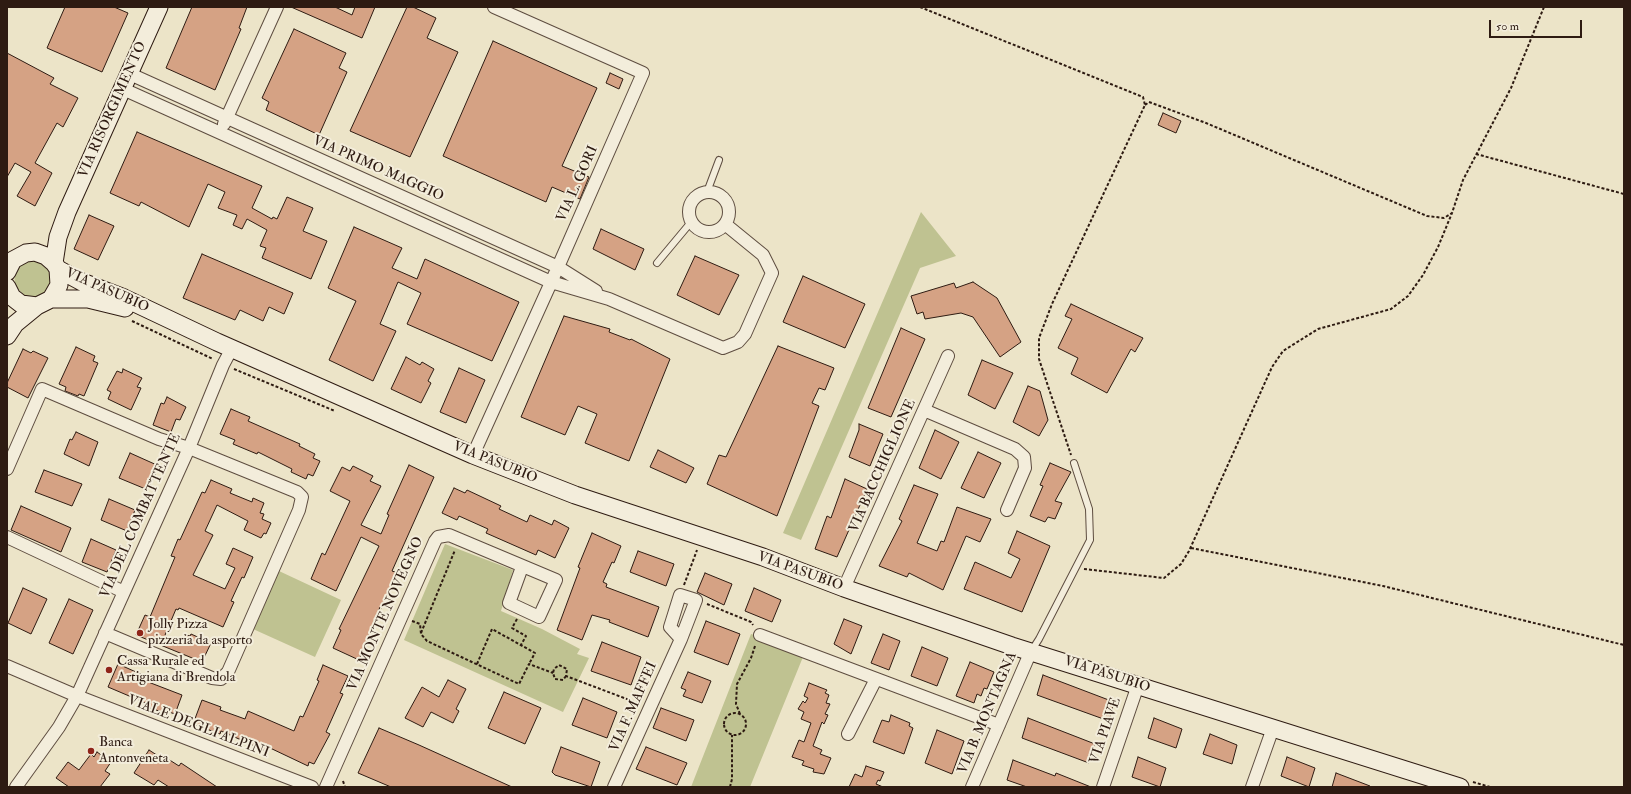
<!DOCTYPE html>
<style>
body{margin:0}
#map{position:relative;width:1631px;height:794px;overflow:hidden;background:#ece4c8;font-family:"IM FELL Double Pica",serif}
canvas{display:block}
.frame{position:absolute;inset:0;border:8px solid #2e1b12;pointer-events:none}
.scale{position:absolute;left:1489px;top:20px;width:93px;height:18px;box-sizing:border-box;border:2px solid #2e1b12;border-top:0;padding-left:5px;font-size:12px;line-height:14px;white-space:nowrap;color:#2e1b12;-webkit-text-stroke:3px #f3eddb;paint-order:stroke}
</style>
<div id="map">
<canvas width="1631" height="794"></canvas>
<div class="frame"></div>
<div class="scale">50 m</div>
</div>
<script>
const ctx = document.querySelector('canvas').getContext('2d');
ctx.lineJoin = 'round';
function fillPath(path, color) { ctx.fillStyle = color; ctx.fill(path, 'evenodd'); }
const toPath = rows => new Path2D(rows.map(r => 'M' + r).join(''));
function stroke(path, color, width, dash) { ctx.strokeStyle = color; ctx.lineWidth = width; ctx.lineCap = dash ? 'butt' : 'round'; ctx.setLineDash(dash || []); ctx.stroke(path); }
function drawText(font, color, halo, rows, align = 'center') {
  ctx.font = font + ' "IM FELL Double Pica",serif'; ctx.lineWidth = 4; ctx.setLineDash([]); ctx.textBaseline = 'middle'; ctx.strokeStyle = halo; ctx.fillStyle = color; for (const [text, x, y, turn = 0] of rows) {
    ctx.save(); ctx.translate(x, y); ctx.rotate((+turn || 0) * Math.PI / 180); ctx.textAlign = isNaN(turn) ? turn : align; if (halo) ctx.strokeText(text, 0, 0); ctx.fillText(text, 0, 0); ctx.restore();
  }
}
const green = toPath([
 [921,212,956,256,920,268,801,540,783,533],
 [39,259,52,273,51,284,45,293,41,296,30,297,24,295,15,286,14,273,21,262],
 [445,544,513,570,501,611,542,629,580,649,577,654,589,658,563,712,404,640],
 [279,571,341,600,315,657,253,629],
 [751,634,805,652,750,787,691,787]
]);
const building = toPath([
 [65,7,114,7,128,13,102,72,47,48,65,7],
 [192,7,247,7,239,28,241,29,215,90,166,68,192,7],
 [291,7,335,7,352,15,355,7,375,7,362,38,291,7],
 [407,7,413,7,436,18,427,38,458,52,410,157,350,131,407,7],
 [294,29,346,53,339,68,347,72,319,135,266,110,269,102,262,98,294,29],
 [493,41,597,88,562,166,589,177,580,199,552,187,546,202,443,156,493,41],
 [7,53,54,78,50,84,78,98,63,127,57,123,35,163,52,173,35,206,17,196,31,172,15,163,7,177,7,53],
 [610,73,623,79,619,89,606,83,610,73],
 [1163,113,1181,121,1176,133,1158,125,1163,113],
 [137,132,262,186,252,208,272,219,273,217,277,219,287,197,313,208,303,231,327,241,311,279,262,258,266,248,260,246,267,230,247,219,242,229,233,225,237,215,218,208,225,192,208,184,189,227,141,202,139,206,110,193,137,132],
 [89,215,114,226,98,260,74,249,89,215],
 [354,227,402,248,392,268,417,279,425,259,519,302,492,361,407,324,421,293,398,282,380,324,396,331,373,381,329,360,356,301,328,288,354,227],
 [601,229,644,249,635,270,593,249,601,229],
 [202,254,293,293,284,314,269,307,263,321,240,310,235,320,183,298,202,254],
 [695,256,739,275,719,315,677,295,695,256],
 [803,276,865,304,845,348,783,322,803,276],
 [973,282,997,298,1021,342,1000,357,973,317,961,313,925,319,923,312,917,314,911,296,954,283,956,288,973,282],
 [1071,304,1143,338,1135,352,1131,349,1107,393,1071,374,1078,358,1058,348,1072,319,1065,316,1071,304],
 [564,316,610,329,609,332,630,340,631,339,670,359,629,461,585,443,597,414,578,406,565,435,521,417,564,316],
 [901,328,925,339,891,417,868,408,901,328],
 [778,346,834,368,825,390,819,388,812,403,819,406,777,516,707,484,719,455,726,457,778,346],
 [76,347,95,356,93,361,98,363,84,396,79,394,78,396,65,391,66,387,59,384,76,347],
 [23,349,31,353,33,351,48,358,28,398,7,387,7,383,23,349],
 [406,357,420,365,422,362,434,369,428,381,431,383,421,403,391,389,406,357],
 [982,360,1013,373,995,409,968,395,982,360],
 [459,368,485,380,466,423,440,412,459,368],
 [123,369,142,378,137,387,141,388,131,410,108,399,111,392,107,390,117,371,122,373,123,369],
 [1028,386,1040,391,1048,420,1039,436,1013,422,1028,386],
 [167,397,186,407,180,420,176,419,171,432,153,425,161,403,164,404,167,397],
 [231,409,250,417,248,421,300,444,299,446,315,454,313,458,320,461,313,476,308,474,306,479,291,472,292,469,258,452,257,454,233,444,235,440,220,434,231,409],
 [859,424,883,434,870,466,849,457,859,430,859,424],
 [935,430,959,442,941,479,919,468,935,430],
 [76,432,98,442,89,466,64,454,70,439,72,440,76,432],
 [658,450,694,468,686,483,650,467,658,450],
 [978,452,1001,463,984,498,961,488,978,452],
 [130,453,159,466,148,490,119,478,130,453],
 [1050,463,1071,472,1055,501,1062,503,1055,519,1048,517,1045,522,1030,516,1043,486,1040,485,1050,463],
 [409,465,434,477,392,571,398,573,382,608,380,607,359,660,333,648,341,630,339,629,379,546,361,537,336,591,311,579,322,553,325,555,350,501,330,491,342,467,350,471,353,466,373,476,370,481,381,486,361,525,381,534,389,515,387,514,409,465],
 [44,470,82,484,72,506,35,492,44,470],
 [845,479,867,489,837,557,815,549,827,516,831,518,845,479],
 [211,480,232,489,230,493,252,502,253,498,264,503,260,513,264,514,262,519,271,523,266,534,264,533,261,538,244,530,248,521,217,505,205,531,213,535,193,575,225,589,235,568,226,564,233,548,253,557,244,578,242,577,231,601,234,602,223,627,179,608,178,610,176,609,165,635,182,644,186,635,190,636,191,634,211,643,202,662,136,635,145,615,150,617,175,557,171,556,178,539,180,540,202,492,205,493,211,480],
 [914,485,938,494,917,543,937,551,941,541,944,542,957,507,991,519,980,542,966,536,943,590,909,573,907,577,879,566,902,521,899,519,914,485],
 [454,488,465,493,467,490,501,506,499,509,527,522,530,515,552,525,554,520,569,528,555,558,538,550,536,555,486,533,488,529,459,516,457,520,442,513,454,488],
 [109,499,135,510,127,531,101,520,109,499],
 [21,506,71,528,61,552,11,530,21,506],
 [1017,531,1050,546,1022,612,964,589,975,562,1011,578,1020,559,1008,553,1017,531],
 [592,533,621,546,614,563,612,562,603,582,607,584,606,587,659,607,648,637,609,622,610,620,592,615,582,640,557,630,580,568,578,567,592,533],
 [91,539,116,550,107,572,82,562,91,539],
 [638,551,674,564,666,586,630,572,638,551],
 [705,573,732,584,724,605,697,592,705,573],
 [23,588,47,599,31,634,8,623,23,588],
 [754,588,781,600,772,622,745,611,754,588],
 [69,599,93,610,73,654,49,643,69,599],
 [844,619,862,626,851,654,834,644,844,619],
 [706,621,740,634,728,665,694,652,706,621],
 [883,634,900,641,889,670,871,663,883,634],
 [602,642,641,657,631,685,591,671,602,642],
 [922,647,948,658,937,686,911,676,922,647],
 [970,662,994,672,987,689,984,688,981,696,977,694,974,703,956,696,970,662],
 [118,664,145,676,143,680,182,695,175,714,166,711,165,713,147,707,148,704,108,687,118,664],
 [323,665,348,676,340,693,343,694,326,732,330,734,314,764,309,762,308,766,268,747,266,751,221,731,220,734,193,724,202,700,221,707,220,710,245,719,248,711,294,731,300,716,303,717,319,681,317,680,323,665],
 [688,672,711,681,702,703,683,696,686,690,681,688,688,672],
 [1043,675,1114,702,1109,721,1037,695,1043,675],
 [448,680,466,689,456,709,459,711,453,723,431,712,423,727,405,718,422,687,439,697,448,680],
 [809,683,827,690,825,693,829,695,826,703,830,704,825,714,828,715,824,724,822,722,813,746,822,750,820,754,831,758,824,774,813,772,814,769,802,765,804,761,792,757,799,740,804,742,811,723,801,719,804,712,798,709,803,701,805,703,808,698,804,696,809,683],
 [504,692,541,708,525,744,488,728,504,692],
 [583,698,617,712,607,738,572,725,583,698],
 [661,708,694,720,686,741,653,728,661,708],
 [891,715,910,723,909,726,913,728,904,754,873,742,882,720,889,722,891,715],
 [1028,718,1095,744,1089,763,1022,738,1028,718],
 [1154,718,1182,729,1176,748,1148,738,1154,718],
 [379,728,419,745,512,787,391,787,358,773,379,728],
 [937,730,964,741,952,774,925,763,937,730],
 [1210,734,1237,745,1232,764,1203,754,1210,734],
 [561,747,600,762,591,787,555,775,552,772,561,747],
 [646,747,687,763,677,785,636,769,646,747],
 [149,750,166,761,168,759,179,766,181,763,217,787,169,787,158,780,154,785,134,773,149,750],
 [97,752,111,762,105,771,110,774,100,787,69,787,56,778,68,762,79,770,91,754,94,757,97,752],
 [1138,757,1166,768,1160,787,1132,777,1138,757],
 [1287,757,1315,768,1309,787,1281,776,1287,757],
 [1013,760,1055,776,1056,773,1091,787,1027,787,1007,780,1013,760],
 [866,766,884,772,880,781,878,780,876,784,883,787,849,787,855,774,862,777,866,766],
 [1336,773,1370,786,1370,787,1332,787,1336,773]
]);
const path = toPath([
 [920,7,1143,97,1145,105,1052,304,1039,338,1039,359,1071,455],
 [1145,105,1149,102,1206,123,1427,216,1444,218,1452,213,1463,180,1511,88,1544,7],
 [1476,154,1624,194],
 [132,321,213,359],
 [234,369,335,411],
 [1191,548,1383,586,1624,645],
 [1084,569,1164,578,1181,564,1189,551,1272,367,1283,351,1318,329,1391,309,1408,296,1423,275,1438,247,1452,213],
 [684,585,697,550],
 [707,604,751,622,753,625],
 [517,619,512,628,526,636,521,645],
 [412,621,420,624,421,634,427,641,519,684,529,664,553,673],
 [421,633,455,550],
 [477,664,492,629,535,653,529,664],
 [566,676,563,680,555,679,553,673,554,669,559,665,567,669,566,676,640,704],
 '724 724a11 11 0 1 1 22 0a11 11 0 1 1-22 0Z',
 [740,714,736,704,737,684,751,658,755,646],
 [343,781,345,787],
 [1473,782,1490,787],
 [730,787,732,779,732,735]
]);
const lane = toPath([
 [707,192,719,160],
 [657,263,692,221],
 [1032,650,1039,639,1090,540,1089,509,1074,463]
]);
const street = toPath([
 [130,74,558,267,596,291],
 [123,89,551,282,609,299,723,348,738,342,745,334,772,273,763,255,725,224],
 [224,124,277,7],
 '689 212a20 20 0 1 1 40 0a20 20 0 1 1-40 0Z',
 [924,410,1015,449,1024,457,1025,468,1007,510],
 [473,455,558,267,643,73,494,7],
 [7,469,42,389,159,439,189,448,297,492,302,497,299,510,228,672,221,679,212,678,105,633],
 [7,537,124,592],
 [844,588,948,356],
 [760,635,999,725],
 [7,666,77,696,312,787],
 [848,734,876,679],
 [16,787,59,727,77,696,189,448,223,365,232,348],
 [326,787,435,541,438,537,449,535,556,580,539,617,509,603,522,567],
 [614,787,681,639,696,600,680,595,670,627,681,639],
 [972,787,1031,651],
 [1103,787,1138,685],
 [1252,787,1273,728]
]);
const secondary = toPath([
 [54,263,58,237,67,212,159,7],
 [58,269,82,282,124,298,217,342,473,455,575,495,763,557,844,588,1012,646,1460,787],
 [7,272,13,260,26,253,35,252,46,256,54,263,58,269,59,285,51,299,37,306,21,304,12,297,7,287],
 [51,299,88,299,125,308],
 [7,336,15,324,37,306]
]);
const markers = [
 [140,633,4,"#8f2418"],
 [109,670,4,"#8f2418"],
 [91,751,4,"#8f2418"]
];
const streetNames = [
 ["VIA RISORGIMENTO",113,110,-66],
 ["VIA PRIMO MAGGIO",378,169,24],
 ["VIA L. GORI",578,184,-66],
 ["VIA PASUBIO",107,291,24],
 ["VIA PASUBIO",495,463,22],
 ["VIA BACCHIGLIONE",883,466,-66],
 ["VIA DEL COMBATTENTE",141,516,-66],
 ["VIA PASUBIO",800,572,20],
 ["VIA MONTE NOVEGNO",386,614,-66],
 ["VIA PASUBIO",1107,675,18],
 ["VIA F. MAFFEI",634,707,-66],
 ["VIA B. MONTAGNA",988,713,-67],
 ["VIALE DEGLI ALPINI",198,727,21],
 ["VIA PIAVE",1106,731,-71]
];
const poiNames = [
 ["Jolly Pizza",148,625],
 ["pizzeria da asporto",148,641],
 ["Cassa Rurale ed",117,662],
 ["Artigiana di Brendola",117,678],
 ["Banca",99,743],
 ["Antonveneta",99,759]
];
fillPath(green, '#bfc291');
fillPath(building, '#d5a284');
stroke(building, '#2e1b12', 1);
stroke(lane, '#5e4d40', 8);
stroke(street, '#5e4d40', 14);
stroke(secondary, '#2e1b12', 19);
stroke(path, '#2e1b12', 2, [3, 2]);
stroke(lane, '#f3eddb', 6);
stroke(street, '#f3eddb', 12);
stroke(secondary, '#f3eddb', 17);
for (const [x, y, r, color] of markers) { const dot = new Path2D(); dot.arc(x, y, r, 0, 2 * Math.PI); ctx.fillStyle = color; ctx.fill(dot); stroke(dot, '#f3eddb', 1.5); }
drawText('14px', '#2e1b12', '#f3eddb', streetNames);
drawText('14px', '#2e1b12', '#f3eddb', poiNames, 'left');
</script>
